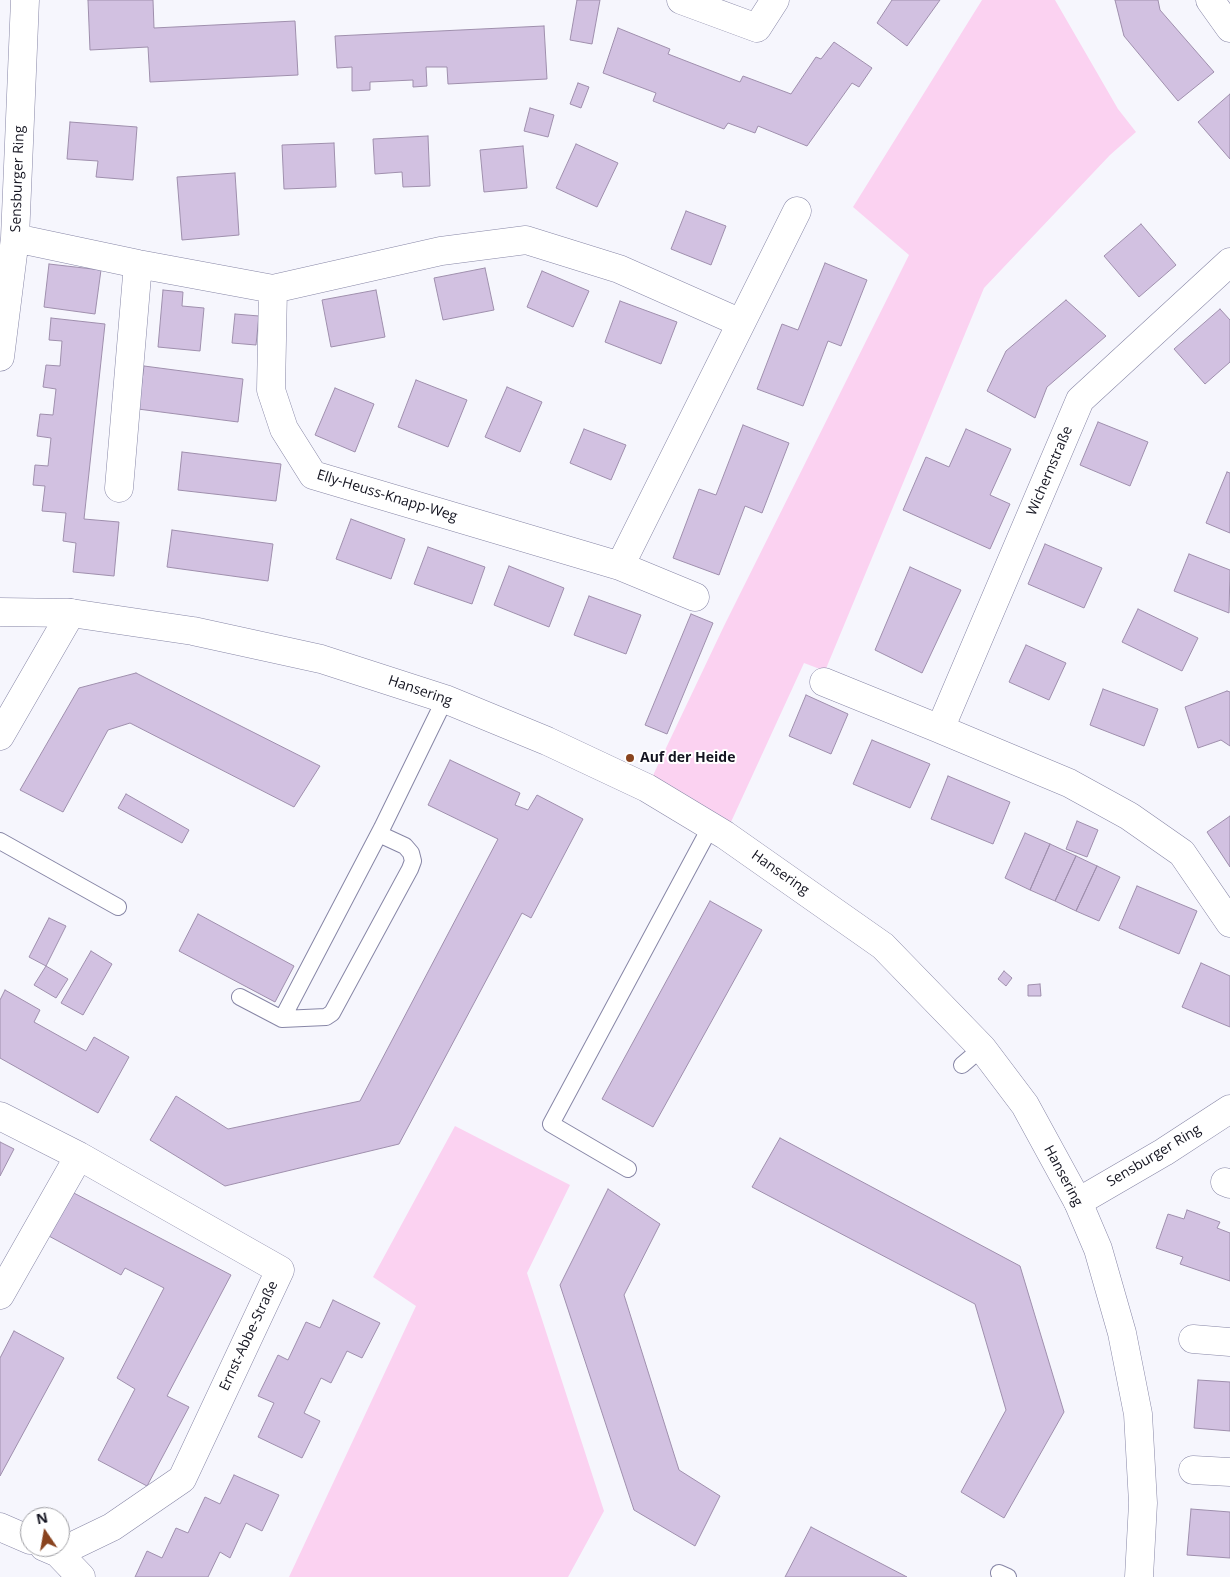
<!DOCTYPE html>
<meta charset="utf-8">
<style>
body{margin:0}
#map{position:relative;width:1230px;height:1577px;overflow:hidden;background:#f6f6fd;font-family:"Open Sans",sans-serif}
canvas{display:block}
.north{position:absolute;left:20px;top:1507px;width:50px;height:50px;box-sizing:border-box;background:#fff;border:1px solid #a1a1a6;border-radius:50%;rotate:348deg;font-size:14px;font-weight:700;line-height:20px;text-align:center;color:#141420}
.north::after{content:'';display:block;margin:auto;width:18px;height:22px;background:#89431e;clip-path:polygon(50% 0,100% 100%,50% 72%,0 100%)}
</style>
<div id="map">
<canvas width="1230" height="1577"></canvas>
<div class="north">N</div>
</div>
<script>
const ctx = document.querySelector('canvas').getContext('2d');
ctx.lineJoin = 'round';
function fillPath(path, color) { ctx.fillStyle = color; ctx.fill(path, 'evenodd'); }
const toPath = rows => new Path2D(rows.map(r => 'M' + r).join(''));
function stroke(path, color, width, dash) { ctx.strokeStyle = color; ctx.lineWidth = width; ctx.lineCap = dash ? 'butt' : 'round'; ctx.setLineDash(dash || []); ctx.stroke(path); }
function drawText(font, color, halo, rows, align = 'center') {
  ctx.font = font + ' "Open Sans",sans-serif'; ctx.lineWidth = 4; ctx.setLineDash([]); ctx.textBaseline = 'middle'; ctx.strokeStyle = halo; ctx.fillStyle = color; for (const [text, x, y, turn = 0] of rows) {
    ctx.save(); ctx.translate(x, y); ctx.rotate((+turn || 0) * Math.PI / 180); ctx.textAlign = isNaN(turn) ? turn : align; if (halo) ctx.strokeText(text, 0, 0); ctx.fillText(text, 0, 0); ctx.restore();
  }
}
const green = toPath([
 [982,0,1055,0,1118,109,1136,132,1110,155,984,288,825,671,804,663,725,835,647,788,724,626,909,255,853,207],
 [455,1126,570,1185,527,1273,604,1511,568,1577,289,1577,416,1306,373,1277]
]);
const building = toPath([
 [88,0,153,0,154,28,295,21,298,75,150,82,148,47,90,50,88,0],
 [577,0,600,0,592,44,570,40,577,0],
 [892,0,940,0,907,46,877,23,892,0],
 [1115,0,1158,0,1160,10,1214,72,1178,101,1124,36,1115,0],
 [544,26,547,79,448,84,447,67,426,67,427,86,413,87,413,80,370,82,370,90,352,91,352,67,337,68,335,36,544,26],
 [618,28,670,49,668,54,740,82,743,76,791,94,816,57,821,59,834,42,872,68,859,87,852,83,807,146,758,126,755,133,728,123,724,129,653,101,656,93,603,73,618,28],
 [578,83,589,87,581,108,570,104,578,83],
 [1230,94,1230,159,1198,122,1230,94],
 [530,108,554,115,548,137,524,131,530,108],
 [70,122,137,127,133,180,96,177,98,161,67,159,70,122],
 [428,136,430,186,403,187,402,172,375,174,373,139,428,136],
 [334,143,336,187,284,189,282,145,334,143],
 [576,144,618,163,597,207,556,188,576,144],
 [523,146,527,188,484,192,480,150,523,146],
 [235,173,239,235,182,240,177,177,235,173],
 [686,211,726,226,711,265,671,249,686,211],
 [1141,224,1176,265,1139,297,1104,256,1141,224],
 [825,263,867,280,841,346,828,341,803,406,757,389,782,324,798,330,825,263],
 [49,264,101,270,95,314,44,307,49,264],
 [485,268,494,310,443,320,434,278,485,268],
 [542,271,589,291,573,327,527,307,542,271],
 [163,290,183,292,182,306,204,308,200,351,158,347,163,290],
 [376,290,385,337,331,347,322,300,376,290],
 [1066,300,1106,336,1047,387,1035,418,987,391,1006,351,1066,300],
 [620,301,677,322,661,364,605,342,620,301],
 [1220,309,1230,320,1230,362,1205,384,1174,349,1220,309],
 [235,314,259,316,256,345,232,343,235,314],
 [51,318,105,324,84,519,119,522,114,576,73,572,76,543,63,541,66,513,42,511,45,486,33,485,35,465,48,466,51,438,37,436,40,414,53,415,56,389,43,387,46,365,60,366,62,341,49,340,51,318],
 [144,366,243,379,238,422,138,409,144,366],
 [416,380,467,400,448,447,398,427,416,380],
 [507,387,542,402,520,452,485,437,507,387],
 [335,388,374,404,355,452,315,435,335,388],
 [1098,422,1148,442,1130,486,1080,465,1098,422],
 [743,425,789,443,762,513,745,506,719,575,673,558,699,489,716,495,743,425],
 [584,429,626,445,611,480,570,463,584,429],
 [966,429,1011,449,990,495,1010,504,990,549,903,510,926,457,949,467,966,429],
 [182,452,281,464,276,501,178,490,182,452],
 [1227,472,1230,473,1230,533,1206,523,1227,472],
 [351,519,405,539,391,579,336,559,351,519],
 [172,530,273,544,268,581,167,567,172,530],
 [1045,544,1102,568,1084,608,1028,584,1045,544],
 [428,547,485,567,472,604,414,584,428,547],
 [1189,554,1230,570,1229,613,1174,591,1189,554],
 [509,566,564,588,549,627,494,605,509,566],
 [910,567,961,590,922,673,875,650,910,567],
 [589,596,641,615,626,654,574,635,589,596],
 [1138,609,1198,638,1182,671,1122,642,1138,609],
 [691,614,713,623,667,734,645,725,691,614],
 [1026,645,1066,663,1049,700,1009,682,1026,645],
 [136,673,320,766,294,807,130,723,108,730,63,812,20,790,79,688,136,673],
 [1103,689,1158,709,1144,746,1090,725,1103,689],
 [1227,691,1230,692,1230,746,1221,740,1198,748,1185,707,1227,691],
 [806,695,848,714,831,754,789,736,806,695],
 [872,740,930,764,910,808,853,784,872,740],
 [450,760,520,793,515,805,528,810,537,795,583,819,531,918,522,913,399,1144,225,1186,150,1140,176,1096,228,1129,360,1101,498,839,428,805,450,760],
 [948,776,1010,802,993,844,931,819,948,776],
 [126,794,189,830,182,843,118,808,126,794],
 [1230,816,1230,867,1207,832,1230,816],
 [1077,821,1098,830,1087,857,1066,849,1077,821],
 [1025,833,1050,844,1030,890,1005,878,1025,833],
 [1050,844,1076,856,1055,901,1030,890,1050,844],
 [1076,856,1097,866,1076,911,1055,901,1076,856],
 [1097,866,1120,877,1099,921,1076,911,1097,866],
 [1137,886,1197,911,1179,954,1119,928,1137,886],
 [710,901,762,930,653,1127,602,1099,710,901],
 [198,914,294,966,275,1002,179,951,198,914],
 [49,918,66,926,46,966,29,957,49,918],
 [91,951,112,964,83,1015,61,1003,91,951],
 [1201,963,1230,976,1230,1027,1182,1007,1201,963],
 [46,966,68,979,56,998,34,985,46,966],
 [1004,971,1012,978,1006,986,998,979,1004,971],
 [1040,984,1041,996,1028,996,1028,985,1040,984],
 [5,990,40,1010,34,1022,86,1051,94,1037,129,1057,98,1113,0,1058,0,1000,5,990],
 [780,1138,1020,1266,1064,1412,1004,1518,961,1492,1006,1410,975,1304,752,1187,780,1138],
 [0,1142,14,1149,0,1176,0,1142],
 [608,1189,660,1224,624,1295,679,1470,720,1496,695,1546,634,1510,560,1285,608,1189],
 [70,1191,231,1275,167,1396,189,1407,147,1486,98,1460,135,1389,117,1378,164,1288,125,1268,121,1275,47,1235,70,1191],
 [1187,1210,1220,1222,1217,1228,1230,1233,1230,1281,1180,1264,1183,1257,1156,1248,1168,1214,1184,1219,1187,1210],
 [333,1300,380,1323,362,1358,347,1351,331,1383,321,1378,304,1413,320,1421,302,1458,258,1437,274,1403,258,1396,278,1355,288,1360,306,1322,320,1328,333,1300],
 [14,1331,64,1358,0,1476,0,1358,14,1331],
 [1198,1380,1230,1382,1230,1431,1194,1428,1198,1380],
 [234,1475,279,1495,262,1531,246,1523,230,1558,220,1552,208,1577,135,1577,147,1551,162,1558,176,1528,188,1533,205,1497,220,1504,234,1475],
 [1191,1509,1230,1512,1230,1558,1187,1555,1191,1509],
 [811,1527,907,1577,785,1577,811,1527]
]);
const service = toPath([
 [0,841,118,907],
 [240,997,282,1019,382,828,445,699],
 [282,1019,326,1017,332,1013,410,869,413,861,411,853,405,846,379,834],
 [962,1065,982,1048],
 [628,1169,551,1124,711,826],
 [999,1573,1008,1577]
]);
const minor = toPath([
 [681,0,757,28,775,0],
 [1210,0,1230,28],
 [15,238,138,264,273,289,441,251,526,240,619,269,741,323],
 [1230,262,1080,400,940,729,1069,783,1129,816,1182,853,1230,923],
 [273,289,271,390,284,429,313,475,620,566,695,597],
 [0,357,15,238,25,0],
 [119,488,138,264],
 [620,566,797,211],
 [824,682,940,729],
 [0,736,71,613],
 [0,1116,79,1156,280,1270,182,1479,112,1527,58,1553],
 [1225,1182,1230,1184],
 [1078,1202,1164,1152,1230,1109],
 [0,1295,79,1156],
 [1193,1339,1230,1342],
 [1193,1470,1230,1472],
 [0,1527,30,1540],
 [44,1547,58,1553,81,1577]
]);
const tertiary = toPath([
 [0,612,71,613,193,631,321,659,445,699,547,741,647,788,725,835,883,946,982,1048,1025,1105,1078,1202,1098,1249,1122,1333,1138,1414,1143,1503,1139,1577]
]);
const markers = [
 [630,758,5,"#89431e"]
];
const streetNames = [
 ["Sensburger Ring",18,179,-88],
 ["Wichernstraße",1050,471,-67],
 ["Elly-Heuss-Knapp-Weg",387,496,17],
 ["Hansering",420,691,19],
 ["Hansering",780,873,35],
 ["Sensburger Ring",1154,1156,-31],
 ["Hansering",1063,1176,62],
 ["Ernst-Abbe-Straße",249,1336,-65]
];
const poiNames = [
 ["Auf der Heide",640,758]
];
fillPath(green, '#fbd2f1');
fillPath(building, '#d2c1e1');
stroke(building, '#9f8fad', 1);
stroke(service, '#8786a6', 18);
stroke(minor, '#8786a6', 29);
stroke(tertiary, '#8786a6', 29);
stroke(service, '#fff', 16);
stroke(minor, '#fff', 28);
stroke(tertiary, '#fff', 28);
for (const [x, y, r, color] of markers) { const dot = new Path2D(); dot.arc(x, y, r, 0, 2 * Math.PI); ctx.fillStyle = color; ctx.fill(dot); stroke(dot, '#fff', 2); }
drawText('14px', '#141420', '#fff', streetNames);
drawText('bold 14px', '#141420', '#fff', poiNames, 'left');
</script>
